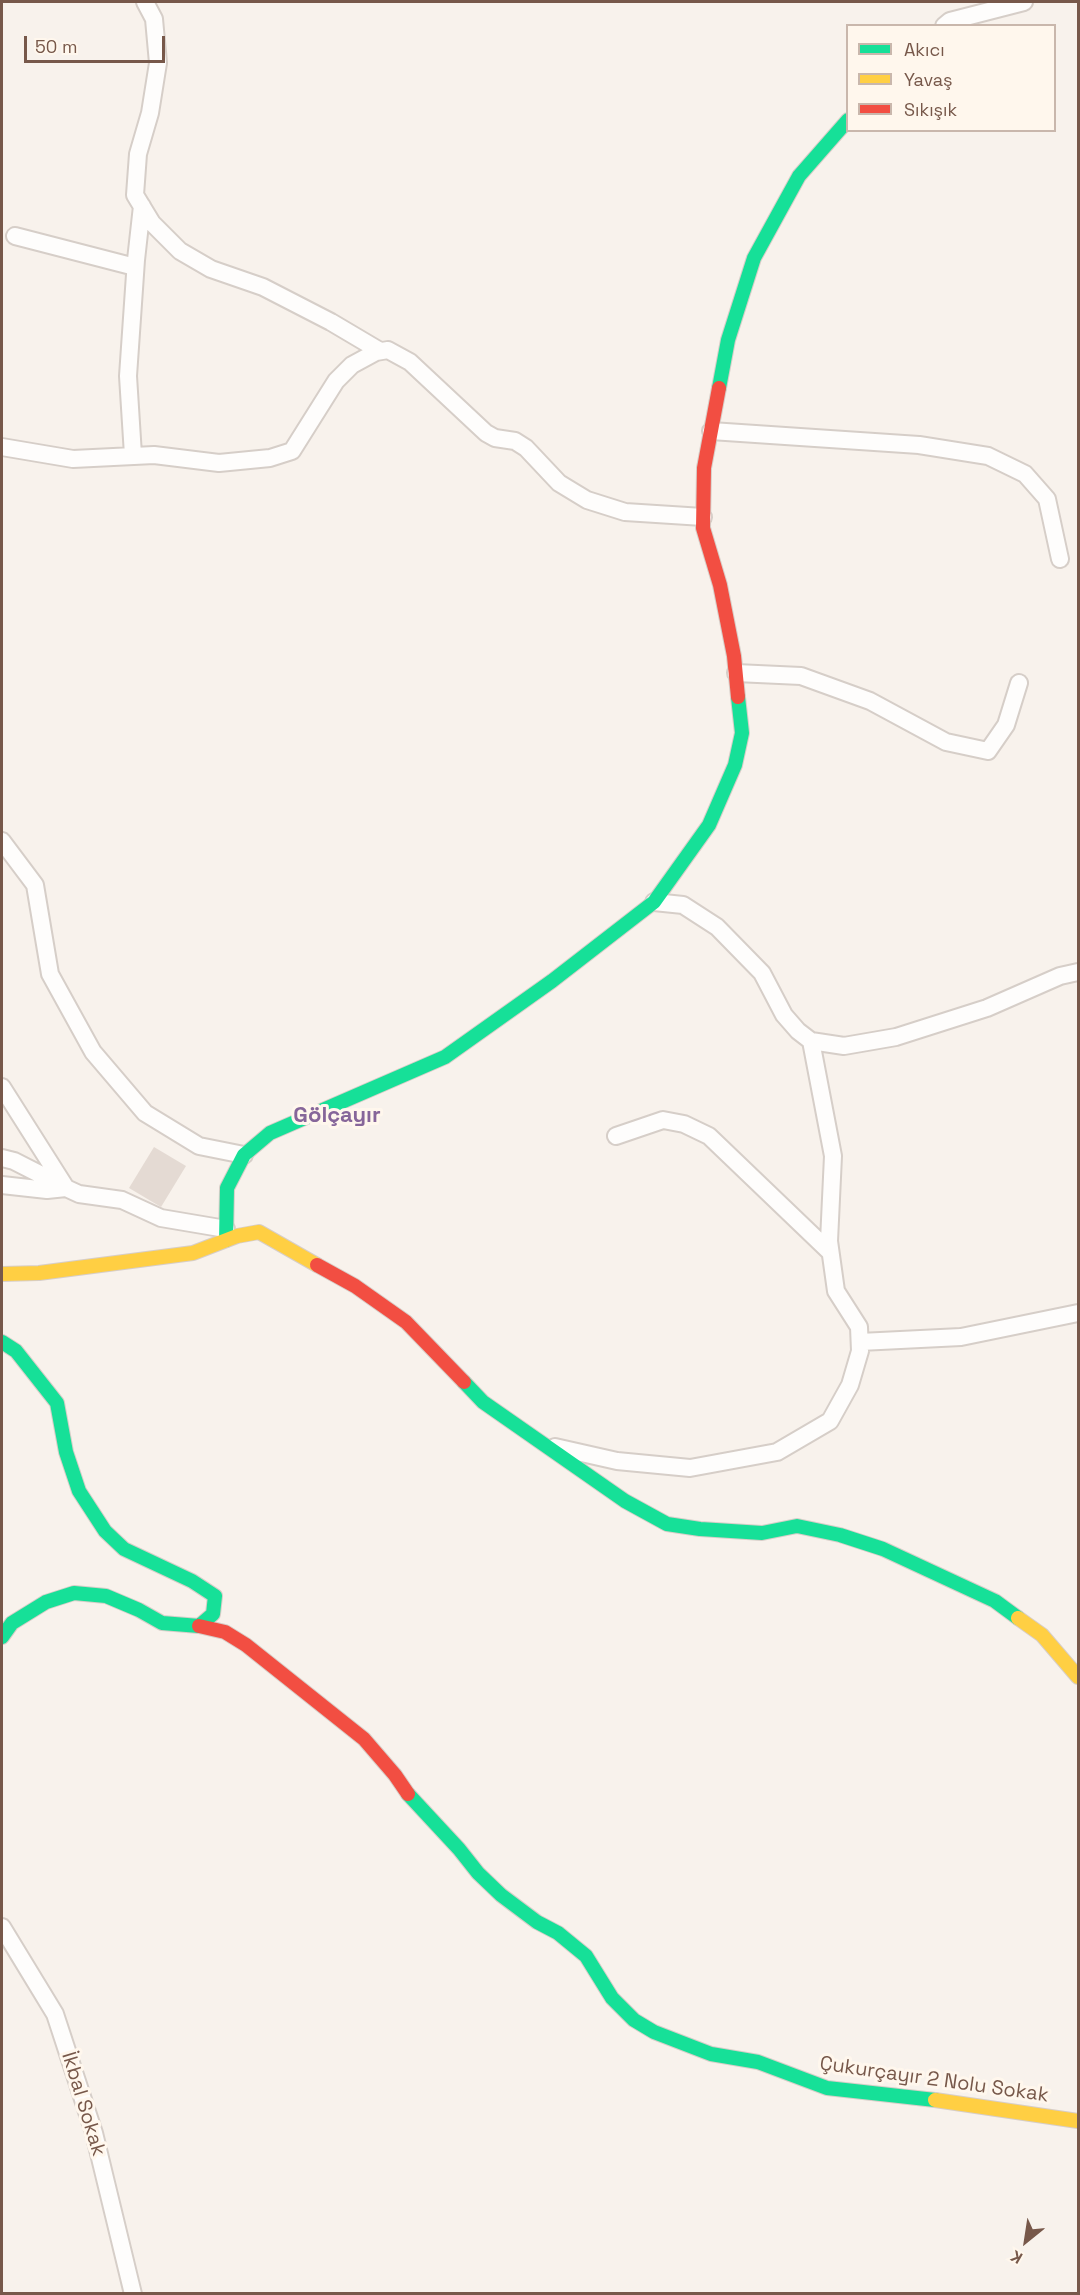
<!DOCTYPE html>
<meta charset="utf-8">
<style>
body{margin:0}
#map{position:relative;width:1080px;height:2295px;overflow:hidden;background:#f8f2ec;font-family:"Space Grotesk",sans-serif}
canvas{display:block}
.frame{position:absolute;inset:0;border:3px solid #77584a;pointer-events:none}
.legend{position:absolute;left:846px;top:24px;width:210px;height:108px;box-sizing:border-box;background:#fff7ed;border:2px solid #c9b7ac;margin:0;padding:8px 10px;list-style:none;font-size:18px;color:#77584a}
.legend li{display:flex;align-items:center;gap:12px;height:30px}
.legend b{width:30px;border:2px solid #c9b7ac}
.north{position:absolute;left:996px;top:2211px;width:60px;height:60px;-webkit-text-stroke:4px #fff7ed;paint-order:stroke;rotate:210deg;font-size:16px;font-weight:700;line-height:24px;text-align:center;color:#77584a}
.north::after{content:'';display:block;margin:auto;width:21px;height:27px;background:#77584a;clip-path:polygon(50% 0,100% 100%,50% 72%,0 100%)}
.scale{position:absolute;left:24px;top:36px;width:141px;height:27px;box-sizing:border-box;border:3px solid #77584a;border-top:0;padding-left:8px;font-size:18px;line-height:21px;white-space:nowrap;color:#77584a;-webkit-text-stroke:4px #fff7ed;paint-order:stroke}
</style>
<div id="map">
<canvas width="1080" height="2295"></canvas>
<div class="frame"></div>
<ul class="legend">
<li><b style="height:8px;background:#16e098"></b>Akıcı</li>
<li><b style="height:8px;background:#ffcf43"></b>Yavaş</li>
<li><b style="height:8px;background:#f24e42"></b>Sıkışık</li>
</ul>
<div class="north">K</div>
<div class="scale">50 m</div>
</div>
<script>
const ctx = document.querySelector('canvas').getContext('2d');
ctx.lineJoin = 'round';
function fillPath(path, color) { ctx.fillStyle = color; ctx.fill(path, 'evenodd'); }
const toPath = rows => new Path2D(rows.map(r => 'M' + r).join(''));
function stroke(path, color, width, dash) { ctx.strokeStyle = color; ctx.lineWidth = width; ctx.lineCap = dash ? 'butt' : 'round'; ctx.setLineDash(dash || []); ctx.stroke(path); }
function drawText(font, color, halo, rows, align = 'center') {
  ctx.font = font + ' "Space Grotesk",sans-serif'; ctx.lineWidth = 6; ctx.setLineDash([]); ctx.textBaseline = 'middle'; ctx.strokeStyle = halo; ctx.fillStyle = color; for (const [text, x, y, turn = 0] of rows) {
    ctx.save(); ctx.translate(x, y); ctx.rotate((+turn || 0) * Math.PI / 180); ctx.textAlign = isNaN(turn) ? turn : align; if (halo) ctx.strokeText(text, 0, 0); ctx.fillText(text, 0, 0); ctx.restore();
  }
}
const building = toPath([
 [154,1147,186,1166,161,1207,129,1188]
]);
const street = toPath([
 [145,2,154,19,158,63,150,113,138,154,135,195,152,223,180,251,211,269,263,287,331,322,380,351],
 [944,26,950,21,1024,2],
 [15,236,135,267],
 [711,431,919,445,988,456,1025,474,1047,499,1060,559],
 [2,447,73,459,154,455,219,463,270,458,292,451,336,381,352,365,376,352,388,350,410,362,486,433,495,438,515,441,526,448,559,483,587,500,625,512,703,517],
 [133,455,128,376,136,260,142,206],
 [736,673,801,676,870,701,946,742,988,751,1006,725,1019,683],
 [2,841,35,885,50,974,93,1052,145,1113,199,1146,244,1155],
 [654,902,683,905,717,927,762,973,784,1015,798,1031,811,1041,844,1046,896,1037,987,1008,1060,976,1078,972],
 [2,1087,66,1188],
 [616,1136,663,1120,684,1124,709,1136,830,1252],
 [2,1158,14,1161,65,1187],
 [2,1185,47,1190,66,1188,79,1194,122,1200,161,1218,226,1229],
 [860,1342,961,1337,1078,1313],
 [555,1447,617,1461,690,1468,777,1452,830,1421,850,1385,860,1351,859,1327,836,1291,829,1241,833,1156,811,1041],
 [2,1927,55,2014,94,2133,133,2294]
]);
const fast = toPath([
 [719,388,728,340,754,258,799,176,848,120],
 [226,1240,227,1188,244,1155,270,1133,445,1057,552,981,654,902,709,825,735,765,742,733,738,697],
 [2,1342,16,1351,57,1403,66,1452,79,1491,105,1531,124,1549,192,1581,215,1596,213,1614,199,1626,162,1623,139,1610,106,1596,74,1593,46,1602,12,1623,2,1637],
 [464,1382,483,1402,625,1501,667,1524,700,1529,762,1533,797,1526,840,1535,883,1549,995,1601,1018,1618],
 [408,1794,459,1849,478,1873,501,1895,537,1922,558,1933,586,1956,612,1998,634,2020,654,2032,711,2054,758,2062,827,2088,935,2100]
]);
const slow = toPath([
 [2,1274,39,1273,193,1253,237,1236,259,1232,317,1265],
 [1018,1618,1042,1635,1078,1677],
 [935,2100,1078,2121]
]);
const jam = toPath([
 [719,388,704,468,703,528,720,585,734,656,738,697],
 [317,1265,355,1286,406,1322,464,1382],
 [199,1626,225,1632,246,1645,364,1739,395,1775,408,1794]
]);
const streetNames = [
 ["Çukurçayır 2 Nolu Sokak",934,2080,8],
 ["İkbal Sokak",83,2104,73]
];
const quarterNames = [
 ["Gölçayır",337,1116]
];
fillPath(building, '#e4dad3');
stroke(street, '#d6cec8', 20);
stroke(fast, '#d7cec8', 16);
stroke(slow, '#d7cec8', 16);
stroke(jam, '#d7cec8', 16);
stroke(street, '#fefdfc', 16);
stroke(fast, '#16e098', 14);
stroke(slow, '#ffcf43', 14);
stroke(jam, '#f24e42', 14);
drawText('20px', '#77584a', '#fff7ed', streetNames);
drawText('bold 22px', '#86669a', '#fff7ed', quarterNames);
</script>
